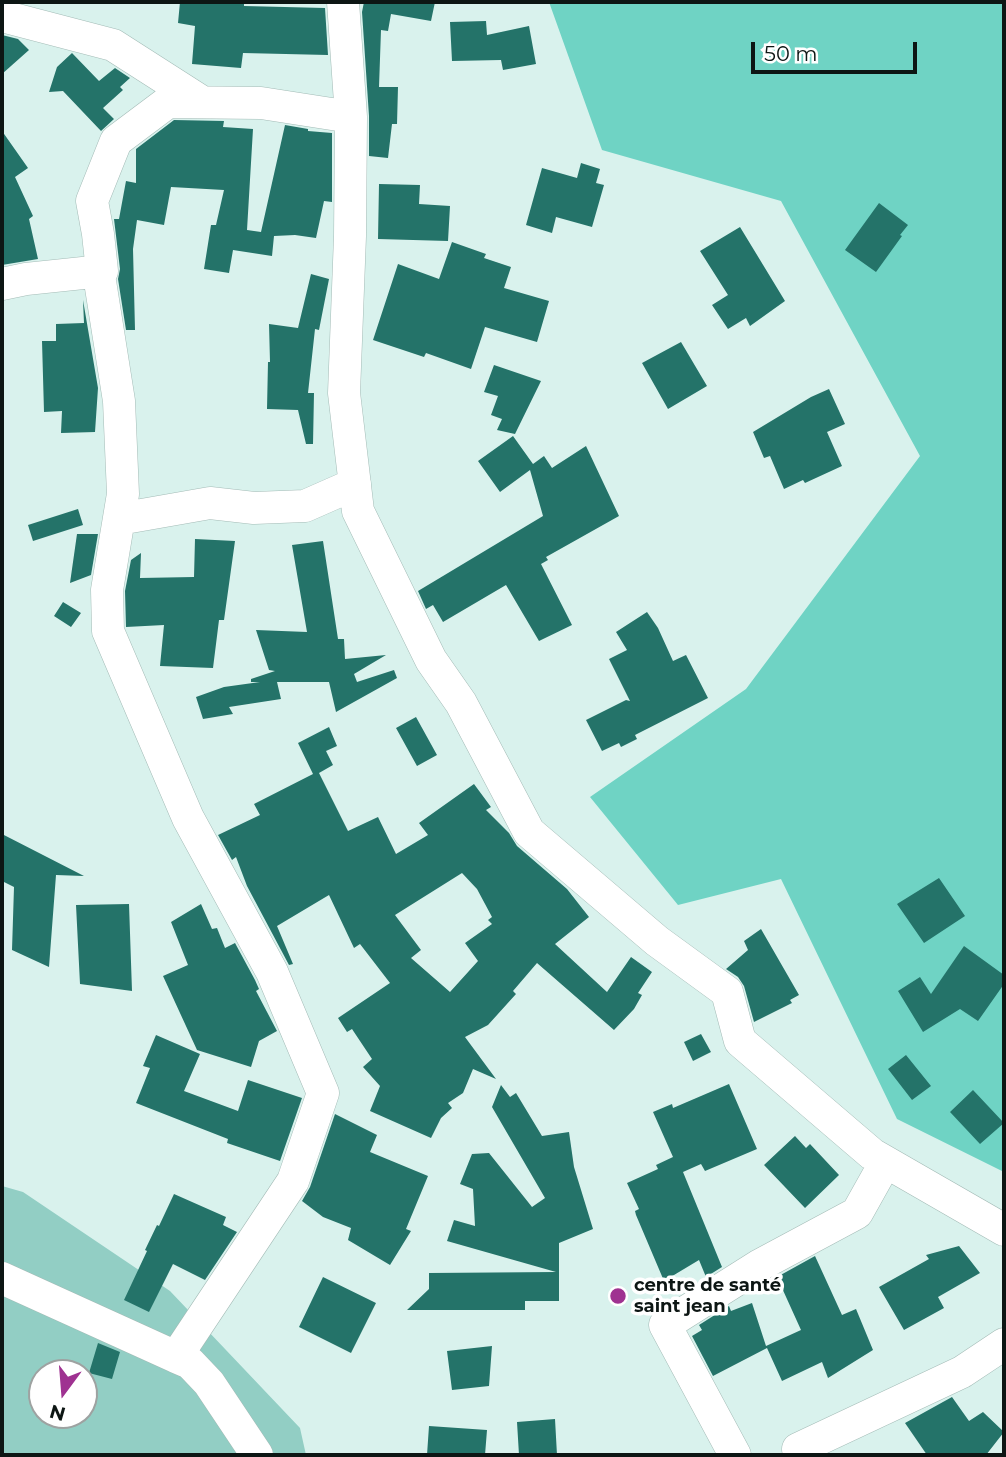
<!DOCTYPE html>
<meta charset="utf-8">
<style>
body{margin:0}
#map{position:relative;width:1006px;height:1457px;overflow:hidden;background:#d9f2ed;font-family:Montserrat,sans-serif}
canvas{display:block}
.frame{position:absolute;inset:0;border:4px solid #0d1614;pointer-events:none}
.north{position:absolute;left:28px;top:1359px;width:70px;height:70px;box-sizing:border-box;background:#fff;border:2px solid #9ea2a1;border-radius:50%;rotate:196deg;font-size:19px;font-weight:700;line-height:28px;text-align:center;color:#0d1614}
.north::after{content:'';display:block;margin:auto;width:24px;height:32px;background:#9f3291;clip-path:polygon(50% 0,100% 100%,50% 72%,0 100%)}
.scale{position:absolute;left:751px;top:42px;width:166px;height:32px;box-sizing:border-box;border:4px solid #0d1614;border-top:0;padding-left:9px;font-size:21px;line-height:24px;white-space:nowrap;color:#0d1614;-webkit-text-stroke:5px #fff;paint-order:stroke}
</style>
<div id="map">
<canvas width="1006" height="1457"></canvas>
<div class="frame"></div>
<div class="north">N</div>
<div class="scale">50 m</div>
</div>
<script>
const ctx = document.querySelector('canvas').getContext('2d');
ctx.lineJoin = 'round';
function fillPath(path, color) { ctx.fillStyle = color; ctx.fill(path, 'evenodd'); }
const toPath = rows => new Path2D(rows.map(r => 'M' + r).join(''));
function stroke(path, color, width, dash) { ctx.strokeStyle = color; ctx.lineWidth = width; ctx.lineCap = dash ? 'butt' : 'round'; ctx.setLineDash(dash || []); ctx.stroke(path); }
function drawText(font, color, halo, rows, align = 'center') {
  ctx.font = font + ' Montserrat,sans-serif'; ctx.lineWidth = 7; ctx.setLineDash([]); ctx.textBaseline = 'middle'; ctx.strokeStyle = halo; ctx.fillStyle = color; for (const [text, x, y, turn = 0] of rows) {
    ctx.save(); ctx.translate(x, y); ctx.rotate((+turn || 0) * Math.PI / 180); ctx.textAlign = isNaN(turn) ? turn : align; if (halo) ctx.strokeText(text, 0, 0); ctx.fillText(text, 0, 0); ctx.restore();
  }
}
const green = toPath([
 [2,1186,23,1192,170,1291,300,1428,306,1455,2,1455],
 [42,1373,84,1373,84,1415,42,1415]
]);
const forest = toPath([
 [549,2,1004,2,1004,1172,897,1119,781,879,678,905,590,797,746,689,920,456,781,201,602,150]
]);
const building = toPath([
 [180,2,244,2,244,6,325,8,328,55,243,53,241,68,192,64,195,26,178,23],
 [364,2,435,2,431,21,391,14,388,31,381,30,379,87,398,87,397,124,392,124,388,158,369,156,369,116,362,12],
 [486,21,487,35,529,26,536,64,503,70,501,60,452,61,450,22],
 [2,35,18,39,29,50,2,74],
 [72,53,99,81,115,68,130,78,120,87,123,90,103,108,114,119,101,131,63,91,49,92,57,67],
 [174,120,224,121,223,127,253,129,247,230,261,232,285,125,308,129,308,131,332,133,332,202,324,201,316,238,295,235,274,236,272,256,233,250,229,273,204,269,211,225,216,225,224,190,171,187,164,225,137,220,133,249,135,330,126,330,118,279,120,269,114,219,119,219,126,181,136,183,136,149],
 [2,131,28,168,15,177,33,216,29,219,38,259,2,265],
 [581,163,600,169,596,183,604,185,592,227,556,217,552,233,526,225,542,168,577,178],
 [379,184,420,185,419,204,450,206,448,241,378,239],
 [879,203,908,225,900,235,902,236,876,272,845,250],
 [740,227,785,301,750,326,746,318,728,329,712,305,728,295,700,251],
 [452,242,486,254,484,258,511,267,504,288,549,301,537,342,485,327,471,369,426,353,424,357,373,340,398,264,439,279],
 [311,274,329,279,319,330,315,329,308,393,314,393,313,444,306,444,298,410,267,409,268,362,270,362,269,324,298,328],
 [83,300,98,388,95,432,61,433,62,411,44,412,42,341,56,341,56,324,84,323],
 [681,342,707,386,668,409,642,363],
 [494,365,541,381,515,434,497,430,502,419,491,415,498,396,484,392],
 [829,389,845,424,827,432,842,466,805,483,803,480,784,489,770,456,764,458,753,432,811,397],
 [513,436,533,464,544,456,552,468,586,446,619,516,546,557,548,560,541,564,572,625,539,641,506,585,443,622,433,605,426,609,418,591,543,516,530,470,500,492,478,461],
 [78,509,83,525,33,541,28,525],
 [77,534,98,534,91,575,70,583],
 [195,539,235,541,224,620,219,620,213,668,160,666,164,625,126,627,125,591,131,560,141,553,140,578,194,577],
 [323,541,338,639,344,639,345,659,386,655,354,674,357,682,394,670,397,678,336,712,329,682,277,682,281,699,229,707,233,714,203,719,196,697,224,687,260,682,251,682,251,679,275,671,269,670,256,630,307,632,292,545],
 [63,602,81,613,71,627,54,616],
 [647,612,658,628,673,661,686,655,708,698,635,735,637,739,621,747,619,743,602,751,586,720,626,700,630,701,609,659,627,650,616,632],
 [416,717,437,755,417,766,396,728],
 [329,727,337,746,326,751,333,765,319,773,348,831,378,817,396,854,428,835,419,823,474,784,491,807,486,810,509,833,517,846,567,889,589,917,555,944,607,992,631,957,652,972,638,993,642,995,634,1009,614,1030,537,963,513,991,516,994,488,1025,465,1037,496,1079,473,1069,463,1093,448,1103,452,1108,441,1118,431,1138,370,1111,380,1086,363,1067,372,1059,352,1029,347,1032,338,1018,390,983,360,944,354,948,329,895,277,926,293,964,289,965,247,886,236,857,232,860,218,835,260,815,254,804,313,774,298,743],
 [462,873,477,889,492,917,488,920,492,924,465,943,478,961,450,992,411,958,421,950,395,915],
 [2,834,84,876,56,875,49,967,12,950,14,887,2,881],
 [939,878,965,916,924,943,897,904],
 [129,904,132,991,80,984,76,905],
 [201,904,212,929,217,928,225,948,235,943,255,980,259,989,256,991,277,1031,259,1041,251,1067,197,1050,163,976,188,965,171,922],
 [761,929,799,995,790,1000,792,1003,754,1022,744,986,738,977,726,969,748,950,744,941],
 [964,946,1004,975,1004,984,978,1021,960,1009,923,1032,898,991,920,977,931,994],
 [701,1034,711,1052,693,1061,684,1042],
 [156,1035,200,1054,184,1091,238,1111,248,1080,302,1098,280,1161,227,1143,228,1139,136,1103,150,1068,143,1066],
 [906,1055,931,1086,912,1100,888,1069],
 [729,1084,757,1149,705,1171,701,1164,683,1172,722,1267,706,1277,699,1260,664,1281,636,1215,635,1211,639,1209,627,1183,658,1169,656,1165,673,1157,653,1112,672,1104,673,1108],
 [501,1085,510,1097,516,1093,542,1136,569,1132,574,1167,593,1229,559,1243,559,1301,525,1301,525,1310,407,1310,429,1289,429,1273,556,1272,447,1241,454,1220,475,1226,473,1189,460,1184,472,1154,489,1153,532,1207,545,1198,492,1107],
 [973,1090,1004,1123,980,1144,950,1112],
 [335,1114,377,1135,370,1152,428,1176,406,1229,411,1231,390,1265,348,1240,351,1228,323,1217,302,1201,310,1187],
 [795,1136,806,1148,810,1144,839,1175,805,1208,764,1165],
 [174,1194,226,1217,223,1225,237,1232,205,1280,173,1264,149,1312,124,1300,147,1251,145,1250,157,1225,159,1226],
 [959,1246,980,1273,938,1297,944,1308,904,1330,879,1287,929,1259,926,1255],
 [815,1256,842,1315,856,1309,873,1350,828,1378,822,1362,782,1381,767,1348,713,1376,692,1336,702,1330,699,1325,729,1306,731,1311,752,1303,766,1346,801,1330,777,1277],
 [323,1277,376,1303,351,1353,299,1327],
 [98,1343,120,1352,112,1379,89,1373],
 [492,1346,489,1386,452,1390,447,1351],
 [952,1397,969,1421,983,1412,1004,1432,986,1455,927,1455,905,1423],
 [555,1419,557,1455,519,1455,517,1422],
 [429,1426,487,1430,485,1455,427,1455]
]);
const minor = toPath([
 [343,2,351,117,350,236,344,393,358,511,431,660,461,703,529,832,657,941,727,992,740,1041,872,1154,1004,1230],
 [2,16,113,45,202,102],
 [2,284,26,279,102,271],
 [119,519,210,503,254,508,305,506,355,484],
 [2,1278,176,1357,293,1181,323,1093,272,972,188,818,108,631,107,590,123,494,119,401,99,275,102,271,98,234,92,201,116,141,168,102,261,103,351,117],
 [176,1357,190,1363,209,1383,257,1455],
 [735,1455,665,1325,760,1265,857,1213,885,1163],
 [800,1455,798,1449,962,1372,1004,1344]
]);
const markers = [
 [618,1296,9,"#9f3291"]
];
const poiNames = [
 ["centre de santé",634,1286],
 ["saint jean",634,1307]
];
fillPath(green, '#92cec4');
fillPath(forest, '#6fd3c4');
fillPath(building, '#247369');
stroke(minor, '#a3bbb6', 33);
stroke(minor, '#fff', 32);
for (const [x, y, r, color] of markers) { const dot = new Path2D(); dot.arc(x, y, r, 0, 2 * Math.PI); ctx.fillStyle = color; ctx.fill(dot); stroke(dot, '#fff', 2.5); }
drawText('bold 18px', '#0d1614', '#fff', poiNames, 'left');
</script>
